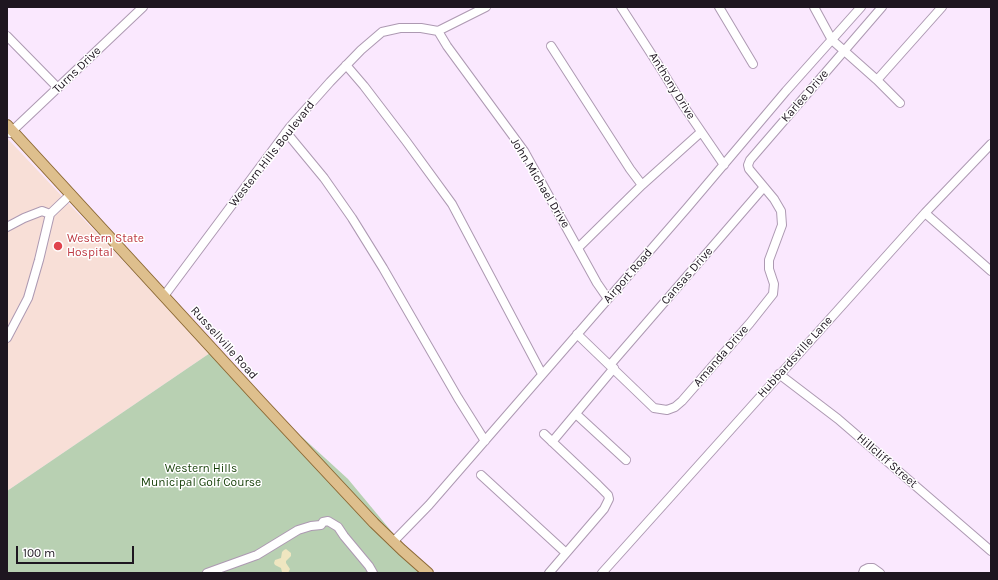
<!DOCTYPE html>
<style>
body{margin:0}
#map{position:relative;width:998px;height:580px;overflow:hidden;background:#fae8fe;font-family:Karla,sans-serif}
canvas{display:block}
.frame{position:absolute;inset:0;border:8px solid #1e1620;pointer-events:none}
.scale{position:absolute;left:16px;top:546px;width:118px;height:18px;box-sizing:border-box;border:2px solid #1e1620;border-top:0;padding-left:5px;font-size:12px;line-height:14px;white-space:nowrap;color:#1e1620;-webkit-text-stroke:3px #fff;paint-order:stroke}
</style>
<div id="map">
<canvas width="998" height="580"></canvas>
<div class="frame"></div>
<div class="scale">100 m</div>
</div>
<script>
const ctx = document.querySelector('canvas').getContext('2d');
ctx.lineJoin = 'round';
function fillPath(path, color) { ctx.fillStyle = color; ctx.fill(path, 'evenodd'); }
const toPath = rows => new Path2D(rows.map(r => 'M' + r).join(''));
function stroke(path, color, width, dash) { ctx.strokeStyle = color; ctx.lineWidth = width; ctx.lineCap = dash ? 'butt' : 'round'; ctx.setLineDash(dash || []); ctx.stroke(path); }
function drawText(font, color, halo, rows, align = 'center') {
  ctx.font = font + ' Karla,sans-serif'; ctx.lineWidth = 3; ctx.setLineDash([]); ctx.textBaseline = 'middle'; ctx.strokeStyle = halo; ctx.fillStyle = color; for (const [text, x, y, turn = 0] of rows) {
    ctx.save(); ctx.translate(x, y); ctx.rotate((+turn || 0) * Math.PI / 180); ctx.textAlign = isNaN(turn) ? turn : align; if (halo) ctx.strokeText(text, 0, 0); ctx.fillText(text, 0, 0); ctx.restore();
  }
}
const medical = toPath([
 [7,138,210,353,7,491]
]);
const green = toPath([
 [210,353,348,479,426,573,7,573,7,491]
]);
const sand = toPath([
 [286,549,291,553,291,556,286,561,286,563,290,569,288,573,282,572,281,568,275,565,274,563,275,560,281,558,282,552,284,550]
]);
const minor = toPath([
 [621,7,661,69,683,105,724,165],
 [719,7,753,64],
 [814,7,832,40,877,80,900,103],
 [438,31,447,46,524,151,597,283,608,299],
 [7,36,58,88],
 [551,46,630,169,642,185],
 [346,65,364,86,406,141,452,204,542,374],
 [877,80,942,7],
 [286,132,324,178,352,218,383,268,458,398,485,441],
 [10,133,143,7],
 [925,213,991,271],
 [7,227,24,218,42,211,50,214,71,194],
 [578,248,642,185,701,132],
 [164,296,290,127,330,82,361,50,382,32,400,28,421,28,438,31,486,7],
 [577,334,654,408,667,410,675,407,682,401,750,323,773,294,774,284,769,269,769,260,782,225,781,211,774,199,749,169,748,165,750,160,882,7],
 [7,338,28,298,39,260,50,214],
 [610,365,764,187],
 [779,374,838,419,991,551],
 [576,414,626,460],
 [544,434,598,485,608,495,609,499,604,509,549,573],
 [552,442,614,368],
 [481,475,566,553],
 [393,542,429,505,687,208,786,91,861,7],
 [207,573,257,555,298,530,311,526,321,525,323,522,328,521,338,527,344,536,369,566,373,573],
 [602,573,925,213,991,144],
 [863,573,864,570,868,568,873,568,880,573]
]);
const major = toPath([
 [7,125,261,402,374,523,402,550,428,573]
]);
const markers = [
 [58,246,5,"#e0444e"]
];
const streetNames = [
 ["Turns Drive",77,70,-44],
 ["Anthony Drive",672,86,58],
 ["Karlee Drive",805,96,-49],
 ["Western Hills Boulevard",272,154,-52],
 ["John Michael Drive",540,183,59],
 ["Airport Road",628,276,-49],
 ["Cansas Drive",687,276,-49],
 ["Russellville Road",224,343,48],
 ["Amanda Drive",721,356,-49],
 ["Hubbardsville Lane",795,357,-48],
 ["Hillcliff Street",887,461,41]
];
const healthNames = [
 ["Western State",67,239],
 ["Hospital",67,253]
];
const parkNames = [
 ["Western Hills",201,469],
 ["Municipal Golf Course",201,483]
];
fillPath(medical, '#f8dfd7');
fillPath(green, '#b8d0b2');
fillPath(sand, '#efe6c0');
stroke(minor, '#ad99b2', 10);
stroke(major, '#8c6935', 12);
stroke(minor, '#fff', 8);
stroke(major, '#debf8d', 10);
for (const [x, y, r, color] of markers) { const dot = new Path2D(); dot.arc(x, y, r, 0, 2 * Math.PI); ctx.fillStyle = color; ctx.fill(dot); stroke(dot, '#fff', 1.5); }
drawText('12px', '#1e1620', '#fff', streetNames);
drawText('12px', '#be3a42', '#fff', healthNames, 'left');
drawText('12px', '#143e06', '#fff', parkNames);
</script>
